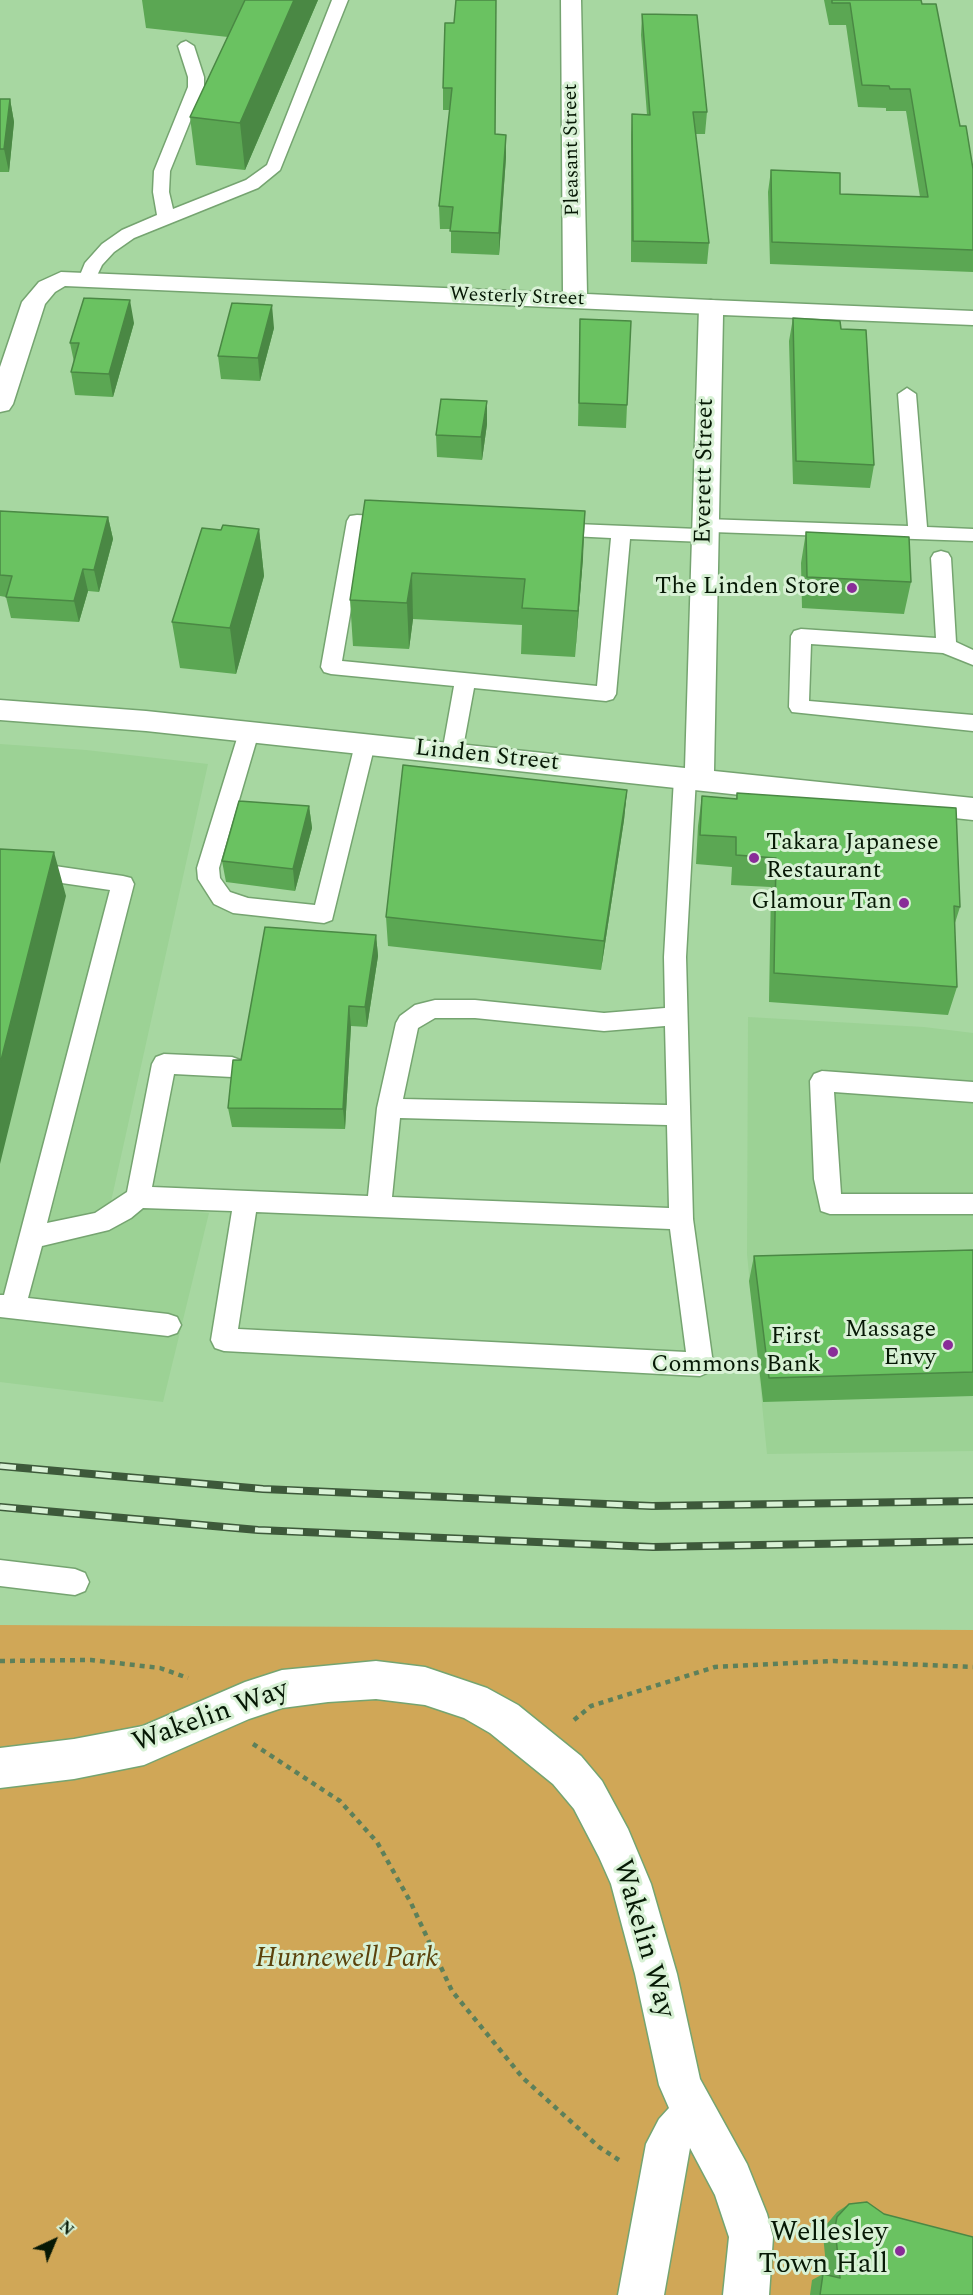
<!DOCTYPE html>
<style>
body{margin:0}
#map{position:relative;width:973px;height:2295px;overflow:hidden;background:#a7d7a1;font-family:Spectral,serif}
canvas{display:block}
.north{position:absolute;left:24px;top:2211px;width:60px;height:60px;-webkit-text-stroke:4px #d8f1d5;paint-order:stroke;rotate:44deg;font-size:16px;font-weight:700;line-height:24px;text-align:center;color:#061805}
.north::after{content:'';display:block;margin:auto;width:21px;height:27px;background:#061805;clip-path:polygon(50% 0,100% 100%,50% 72%,0 100%)}
</style>
<div id="map">
<canvas width="973" height="2295"></canvas>
<div class="north">N</div>
</div>
<script>
const ctx = document.querySelector('canvas').getContext('2d');
ctx.lineJoin = 'round';
function fillPath(path, color) { ctx.fillStyle = color; ctx.fill(path, 'evenodd'); }
const toPath = rows => new Path2D(rows.map(r => 'M' + r).join(''));
function stroke(path, color, width, dash) { ctx.strokeStyle = color; ctx.lineWidth = width; ctx.lineCap = dash ? 'butt' : 'round'; ctx.setLineDash(dash || []); ctx.stroke(path); }
function drawText(font, color, halo, rows, align = 'center') {
  ctx.font = font + ' Spectral,serif'; ctx.lineWidth = 6; ctx.setLineDash([]); ctx.textBaseline = 'middle'; ctx.strokeStyle = halo; ctx.fillStyle = color; for (const [text, x, y, turn = 0] of rows) {
    ctx.save(); ctx.translate(x, y); ctx.rotate((+turn || 0) * Math.PI / 180); ctx.textAlign = isNaN(turn) ? turn : align; if (halo) ctx.strokeText(text, 0, 0); ctx.fillText(text, 0, 0); ctx.restore();
  }
}
const built = toPath([
 [0,744,86,750,208,764,110,1206,209,1213,163,1402,0,1382],
 [748,1017,924,1027,973,1033,973,1451,767,1454,747,1254]
]);
const green = toPath([
 [0,1625,973,1630,973,2295,0,2295]
]);
const path = toPath([
 [0,1661,91,1660,160,1668,188,1678],
 [574,1720,591,1706,715,1667,834,1661,973,1667],
 [253,1744,340,1801,377,1842,411,1903,452,1991,523,2078,599,2147,619,2160]
]);
const service = toPath([
 [332,0,348,0,280,170,258,188,134,238,114,252,102,265,93,284,81,284,78,280,85,263,102,244,122,230,157,215,153,192,154,171,188,87,188,77,178,46,181,43,186,41,194,46,204,77,204,87,170,171,169,192,173,209,246,180,267,165,332,0],
 [907,388,916,394,927,527,973,529,973,541,712,532,715,536,712,541,705,542,630,539,616,694,613,699,606,701,474,688,462,753,459,758,452,761,445,758,442,753,454,686,331,674,324,672,321,667,347,521,350,516,357,515,394,517,401,518,404,523,401,528,365,528,342,661,597,686,611,538,551,535,544,534,541,529,544,524,551,523,698,529,695,525,698,520,705,519,908,526,898,394,907,388],
 [941,551,948,553,951,558,956,642,973,650,973,665,943,653,811,644,809,701,973,715,973,731,792,712,789,707,791,636,794,631,801,629,936,638,931,558,934,553,941,551],
 [249,724,256,727,259,732,219,868,220,878,230,892,248,898,315,905,355,744,358,739,365,736,372,739,375,744,332,920,324,923,233,913,214,904,198,879,197,868,239,732,242,727,249,724],
 [685,770,692,772,696,778,686,957,693,1219,713,1364,709,1372,700,1376,224,1351,215,1348,211,1340,232,1211,143,1208,131,1218,109,1230,42,1246,28,1298,168,1314,177,1317,181,1325,177,1333,168,1336,0,1317,0,1295,4,1295,110,890,0,874,0,858,123,876,131,878,134,884,47,1223,95,1213,127,1192,152,1064,156,1057,164,1054,232,1057,240,1060,244,1067,240,1074,232,1077,174,1074,152,1187,368,1196,377,1108,396,1023,400,1016,415,1005,435,1000,475,1000,604,1013,665,1008,664,957,674,778,678,772,685,770],
 [435,1018,475,1018,604,1031,665,1026,667,1105,403,1099,418,1028,435,1018],
 [400,1118,667,1125,669,1208,392,1197,400,1118],
 [256,1212,670,1229,686,1352,238,1329,256,1212],
 [822,1071,973,1082,973,1102,834,1092,841,1194,973,1194,973,1214,830,1214,821,1211,814,1179,810,1081,814,1074,822,1071],
 [0,1560,75,1569,85,1573,89,1582,85,1591,75,1595,0,1586,0,1560]
]);
const minor = toPath([
 [561,0,581,0,587,294,711,300,720,302,723,307,720,312,711,314,65,286,55,292,45,304,13,404,9,410,0,412,0,367,22,302,39,282,61,272,563,293,561,0],
 [376,1661,425,1667,487,1688,518,1705,581,1756,602,1781,628,1829,651,1884,677,1974,700,2079,747,2164,767,2214,773,2237,769,2295,723,2295,729,2237,715,2195,690,2148,664,2295,618,2295,646,2144,659,2119,669,2108,659,2085,635,1974,611,1884,599,1857,574,1809,553,1784,490,1733,464,1718,425,1705,376,1699,328,1702,282,1708,249,1719,144,1765,74,1779,0,1788,0,1748,74,1739,143,1726,245,1682,282,1670,376,1661]
]);
const tertiary = toPath([
 [711,300,973,311,973,325,723,315,714,771,973,798,973,820,146,731,0,720,0,700,146,711,685,768,699,307,702,302,711,300]
]);
const rail = toPath([
 [0,1466,263,1489,652,1506,973,1501],
 [0,1507,258,1530,653,1547,973,1541]
]);
const wall = toPath([
 [142,0,318,0,245,170,196,165,190,117,228,37,146,28],
 [824,0,921,0,973,169,973,272,770,264,768,192,771,170,840,194,920,197,906,111,886,111,886,108,858,107,846,25,829,25],
 [642,14,707,112,705,134,695,134,709,243,707,264,631,262,631,135,632,114,647,115,641,35],
 [445,23,495,134,506,157,499,255,451,253,451,229,440,229,439,206,450,110,443,110,443,88],
 [0,99,10,99,14,122,9,172,0,172],
 [793,318,841,329,874,465,870,488,793,484,789,341],
 [580,319,627,405,626,428,578,426],
 [134,323,113,397,75,395,71,372,74,362,70,343],
 [274,328,260,381,221,379,218,356],
 [487,424,482,460,437,457,436,435],
 [365,500,583,558,575,657,521,654,522,625,413,619,409,649,353,646,350,600],
 [0,511,108,517,113,539,99,592,88,591,79,622,11,618,6,597,0,596],
 [259,529,264,576,236,674,180,668,172,622],
 [806,532,911,582,904,614,802,608,801,563],
 [627,790,624,820,601,970,388,946,386,917],
 [737,793,960,907,954,926,957,987,948,1015,769,1002,771,887,731,885,732,867,696,864,698,826,702,796,736,799],
 [309,806,312,828,295,891,226,882,222,861],
 [376,935,378,956,367,1027,351,1026,345,1129,232,1127,228,1108,241,1060],
 [973,1250,973,1396,763,1402,749,1281,754,1256],
 [849,2204,973,2295,810,2295,812,2280,823,2274,827,2275,823,2235,826,2225,837,2212]
]);
const shadedWall = toPath([
 [294,0,318,0,245,170,240,123],
 [10,99,14,122,9,172,4,149],
 [506,135,506,157,499,255,499,233],
 [130,300,134,323,113,397,109,374],
 [272,305,274,328,260,381,258,358],
 [487,401,487,424,482,460,481,437],
 [585,511,583,558,575,657,578,611],
 [108,517,113,539,99,592,94,570],
 [259,529,264,576,236,674,230,628],
 [83,569,88,591,79,622,74,601],
 [412,573,413,619,409,649,407,603],
 [627,790,624,820,601,970,604,941],
 [309,806,312,828,295,891,293,869],
 [54,852,66,896,0,1164,0,1064],
 [376,935,378,956,367,1027,365,1007],
 [349,1006,351,1026,345,1129,343,1109]
]);
const building = toPath([
 [245,0,294,0,240,123,190,117,245,0],
 [456,0,496,0,495,134,506,135,499,233,450,231,453,207,439,206,452,88,443,88,445,23,454,23,456,0],
 [832,0,921,0,922,4,936,4,960,126,966,126,973,169,973,250,772,242,771,170,840,173,840,194,928,197,910,89,890,89,889,86,862,85,850,3,832,3,832,0],
 [642,14,697,15,707,112,693,112,709,243,633,241,632,114,650,115,642,14],
 [0,99,10,99,4,149,0,149,0,99],
 [84,298,130,300,109,374,71,372,79,343,70,343,84,298],
 [232,303,272,305,258,358,218,356,232,303],
 [793,318,840,321,841,329,866,330,874,465,796,461,793,318],
 [580,319,631,321,627,405,579,403,580,319],
 [441,399,487,401,481,437,436,435,441,399],
 [365,500,585,511,578,611,522,608,525,579,412,573,407,603,350,600,365,500],
 [0,511,108,517,94,570,83,569,74,601,6,597,12,576,0,575,0,511],
 [223,525,259,529,230,628,172,622,202,528,221,530,223,525],
 [806,532,909,537,911,582,807,577,806,532],
 [403,765,627,790,604,941,386,917,403,765],
 [737,793,956,808,960,907,954,906,957,987,774,973,776,858,736,855,736,837,700,835,702,796,737,799,737,793],
 [239,801,309,806,293,869,222,861,239,801],
 [0,849,54,852,0,1064,0,849],
 [265,927,376,935,365,1007,349,1006,343,1109,228,1108,233,1060,241,1060,265,927],
 [973,1250,973,1372,769,1378,754,1256,973,1250],
 [867,2202,884,2214,973,2237,973,2295,820,2295,823,2274,840,2278,835,2227,837,2217,849,2204,867,2202]
]);
const markers = [
 [852,588,6,"#892d98"],
 [754,858,6,"#892d98"],
 [904,903,6,"#892d98"],
 [948,1345,6,"#892d98"],
 [833,1352,6,"#892d98"],
 [900,2251,6,"#892d98"]
];
const farStreetnames = [
 ["Pleasant Street",573,150,-91],
 ["Westerly Street",517,298,2]
];
const streetNames = [
 ["Everett Street",706,471,-89],
 ["Linden Street",487,757,6]
];
const poiNames = [
 ["The Linden Store",840,588],
 ["Takara Japanese",766,844,"left"],
 ["Restaurant",766,872,"left"],
 ["Glamour Tan",892,903],
 ["Massage",936,1331],
 ["Envy",936,1359],
 ["First",821,1338],
 ["Commons Bank",821,1366]
];
const nearStreetnames = [
 ["Wakelin Way",211,1718,-20],
 ["Wakelin Way",642,1939,74]
];
const nearParknames = [
 ["Hunnewell Park",347,1961]
];
const nearPoinames = [
 ["Wellesley",888,2235],
 ["Town Hall",888,2267]
];
fillPath(built, '#9cd295');
fillPath(green, '#d0a757');
stroke(service, '#75a470', 3);
stroke(minor, '#75a470', 3);
stroke(tertiary, '#75a470', 3);
stroke(path, '#5d805a', 4.5, [5, 5]);
fillPath(service, '#fff');
fillPath(minor, '#fff');
fillPath(tertiary, '#fff');
stroke(rail, '#3d593a', 8);
stroke(rail, '#d8f1d5', 5, [16]);
fillPath(wall, '#5ba753');
fillPath(shadedWall, '#4a8844');
fillPath(building, '#6ac261');
stroke(building, '#4a8844', 1.5);
for (const [x, y, r, color] of markers) { const dot = new Path2D(); dot.arc(x, y, r, 0, 2 * Math.PI); ctx.fillStyle = color; ctx.fill(dot); stroke(dot, '#d8f1d5', 2); }
drawText('20px', '#061805', '#d8f1d5', farStreetnames);
drawText('24px', '#061805', '#d8f1d5', streetNames);
drawText('24px', '#061805', '#d8f1d5', poiNames, 'right');
drawText('28px', '#061805', '#d8f1d5', nearStreetnames);
drawText('italic 28px', '#5b420b', '#d8f1d5', nearParknames);
drawText('28px', '#061805', '#d8f1d5', nearPoinames, 'right');
</script>
